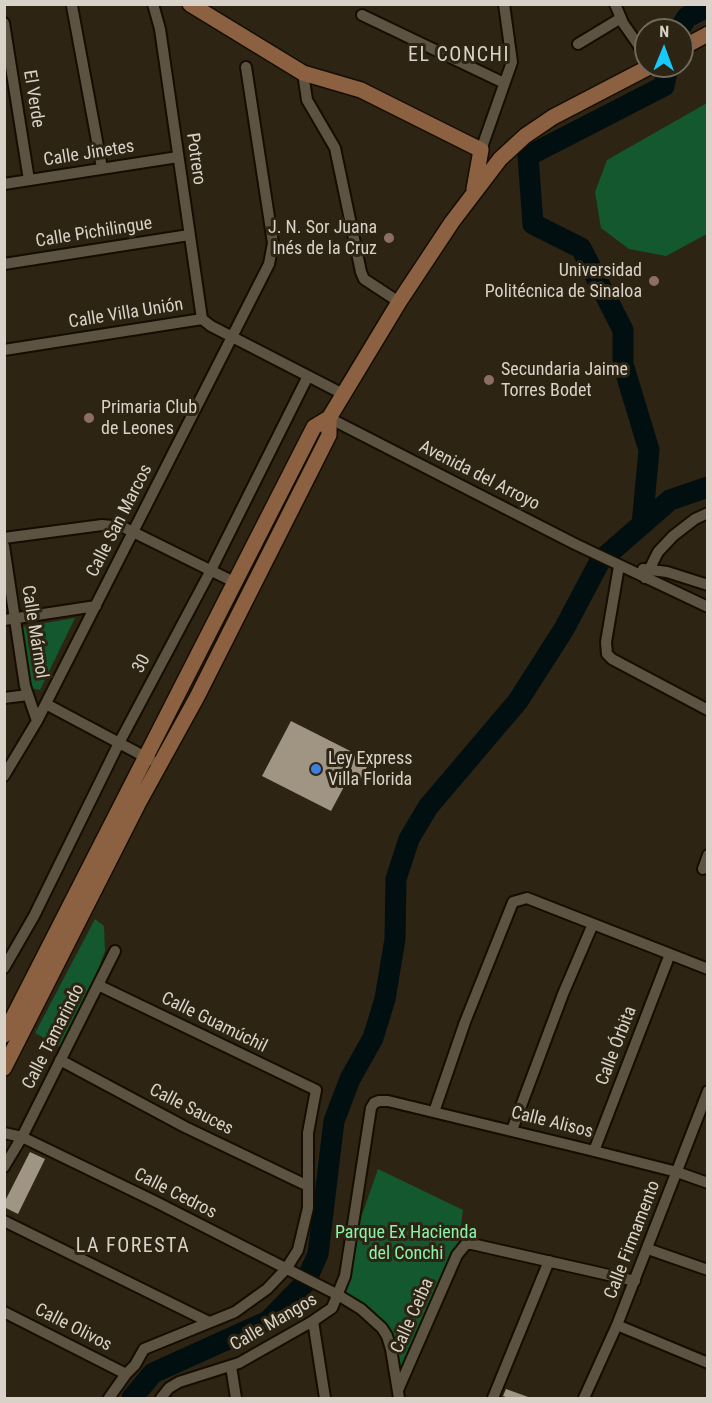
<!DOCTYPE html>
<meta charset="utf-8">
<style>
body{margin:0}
#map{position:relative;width:712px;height:1403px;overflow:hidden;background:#2d2414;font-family:"Roboto Condensed",sans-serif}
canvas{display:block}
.frame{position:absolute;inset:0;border:6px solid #d8d2c8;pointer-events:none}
.north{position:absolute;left:634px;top:18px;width:60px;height:60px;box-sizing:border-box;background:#2d2414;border:2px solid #716a5c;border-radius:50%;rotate:1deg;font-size:16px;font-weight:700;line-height:24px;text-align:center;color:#d8d2c8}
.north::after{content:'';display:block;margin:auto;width:21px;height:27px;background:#17cafb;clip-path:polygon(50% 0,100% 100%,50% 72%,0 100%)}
</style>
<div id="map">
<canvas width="712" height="1403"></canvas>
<div class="frame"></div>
<div class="north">N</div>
</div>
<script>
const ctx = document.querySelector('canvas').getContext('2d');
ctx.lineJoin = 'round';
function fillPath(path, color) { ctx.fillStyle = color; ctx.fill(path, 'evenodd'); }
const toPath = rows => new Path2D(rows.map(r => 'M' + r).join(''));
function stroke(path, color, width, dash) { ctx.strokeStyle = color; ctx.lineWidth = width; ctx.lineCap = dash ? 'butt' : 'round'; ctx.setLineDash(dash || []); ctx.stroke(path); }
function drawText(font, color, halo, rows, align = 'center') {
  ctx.font = font + ' "Roboto Condensed",sans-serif'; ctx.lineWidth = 6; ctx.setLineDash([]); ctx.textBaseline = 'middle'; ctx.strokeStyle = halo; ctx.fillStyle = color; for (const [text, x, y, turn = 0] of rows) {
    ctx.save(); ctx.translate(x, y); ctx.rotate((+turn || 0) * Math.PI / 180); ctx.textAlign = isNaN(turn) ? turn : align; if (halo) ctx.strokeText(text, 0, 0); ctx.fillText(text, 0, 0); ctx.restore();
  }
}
const green = toPath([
 [707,103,707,234,666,256,629,249,601,228,595,192,607,160],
 [75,618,40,690,30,688,21,627],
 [95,919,104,926,105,951,95,978,60,1047,35,1033],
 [378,1169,463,1210,457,1255,398,1390,387,1336,339,1292,350,1249]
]);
const river = toPath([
 [679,30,687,17,708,7],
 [642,525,649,450,623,364,623,330,581,248,533,224,528,156,664,86,668,67],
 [132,1398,153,1373,268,1321,305,1283,318,1254,334,1121,350,1079,373,1038,385,999,395,939,396,879,409,839,428,807,518,701,564,629,600,561,670,500,708,487]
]);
const building = toPath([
 [291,721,370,761,356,788,346,783,331,811,262,776],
 [30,1152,45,1159,18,1214,4,1207,4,1203],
 [506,1389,531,1398,509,1398,503,1396]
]);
const street = toPath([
 [153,4,160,29,202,319],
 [615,4,623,23,646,56],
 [72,6,102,168],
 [362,15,504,83],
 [4,23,29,180],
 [578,44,621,18],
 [303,73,307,100,335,148,361,272,364,279,399,302],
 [481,150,512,62,504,4],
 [4,184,178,157],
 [4,264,189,235],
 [4,350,202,319,211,326,343,394],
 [329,418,575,544,708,607],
 [4,538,102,525,123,527,234,582],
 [4,546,25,686,37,721],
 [619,566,606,642,607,654,612,659,708,710],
 [643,569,667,572,708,585],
 [645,578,658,552,673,536,695,519,708,513],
 [4,620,96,606],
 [4,698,28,695],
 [46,704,151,760],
 [4,776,37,721,269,264,273,243,246,67],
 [703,869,708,855],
 [4,968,34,916,119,743,211,570,308,376],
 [98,985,316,1090,308,1133,308,1208,298,1250,286,1269,267,1289,235,1312,144,1349,135,1365,126,1374,109,1398],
 [60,1060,185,1127,308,1186],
 [434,1112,465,1022,513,902,527,898,708,969],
 [512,1130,563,994,593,924],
 [4,1133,22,1137,156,1202,338,1295,361,1309,382,1328,387,1336,391,1349,399,1398],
 [594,1151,670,954],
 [4,1167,22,1137,115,951],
 [4,1221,209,1322],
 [648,1249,708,1270],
 [4,1312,126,1374],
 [313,1321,325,1398],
 [617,1325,708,1363],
 [231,1366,236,1398],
 [398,1390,457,1255,466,1244,472,1244,635,1281],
 [161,1398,169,1388,179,1382,239,1363,313,1321,332,1308,345,1276,371,1108,374,1103,379,1101,388,1101,594,1151,677,1172,708,1183],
 [493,1398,549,1261],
 [584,1398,617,1325,708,1091]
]);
const secondary = toPath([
 [190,4,303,73,361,90,481,150,474,189],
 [682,48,708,34],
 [4,1035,314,427,329,418],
 [4,1068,138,804,197,697,329,435,329,418,399,302,452,222,500,159,525,136,553,117,651,66]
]);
const markers = [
 [389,238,6,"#8d6e63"],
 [654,281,6,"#8d6e63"],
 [489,380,6,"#8d6e63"],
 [89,418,6,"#8d6e63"],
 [316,769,6,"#3f7fe0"]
];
const streetNames = [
 ["El Verde",33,99,81],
 ["Calle Jinetes",89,154,-9],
 ["Potrero",195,159,82],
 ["Calle Pichilingue",94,233,-9],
 ["Calle Villa Unión",126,314,-9],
 ["Avenida del Arroyo",479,476,27],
 ["Calle San Marcos",120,521,-63],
 ["Calle Mármol",34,632,81],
 ["30",142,664,-62],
 ["Calle Guamúchil",214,1023,26],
 ["Calle Tamarindo",54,1037,-63],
 ["Calle Órbita",617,1046,-69],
 ["Calle Sauces",191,1110,27],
 ["Calle Alisos",552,1123,14],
 ["Calle Cedros",175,1194,27],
 ["Calle Firmamento",633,1240,-69],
 ["Calle Ceiba",413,1316,-66],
 ["Calle Mangos",274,1323,-30],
 ["Calle Olivos",73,1328,27]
];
const poiNames = [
 ["J. N. Sor Juana",377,228,"right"],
 ["Inés de la Cruz",377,249,"right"],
 ["Universidad",642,271,"right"],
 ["Politécnica de Sinaloa",642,292,"right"],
 ["Secundaria Jaime",501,370],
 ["Torres Bodet",501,391],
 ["Primaria Club",101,408],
 ["de Leones",101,429],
 ["Ley Express",328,759],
 ["Villa Florida",328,780]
];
const parkNames = [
 ["Parque Ex Hacienda",406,1233],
 ["del Conchi",406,1254]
];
const neighbourhoodNames = [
 ["EL CONCHI",459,56],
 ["LA FORESTA",133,1247]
];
fillPath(green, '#13582f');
stroke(river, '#020f10', 21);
fillPath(building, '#a09582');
stroke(street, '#150d01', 14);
stroke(secondary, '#150d01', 18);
stroke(street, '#5d5342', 10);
stroke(secondary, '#8c6141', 15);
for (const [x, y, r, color] of markers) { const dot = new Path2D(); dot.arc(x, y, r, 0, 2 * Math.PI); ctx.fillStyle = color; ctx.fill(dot); stroke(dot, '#2d2414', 2); }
drawText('18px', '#d8d2c8', '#2d2414', streetNames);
drawText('18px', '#d8d2c8', '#2d2414', poiNames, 'left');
drawText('18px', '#8af2a9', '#2d2414', parkNames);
ctx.letterSpacing = '1.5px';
drawText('20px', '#d8d2c8', '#2d2414', neighbourhoodNames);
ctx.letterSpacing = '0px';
</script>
